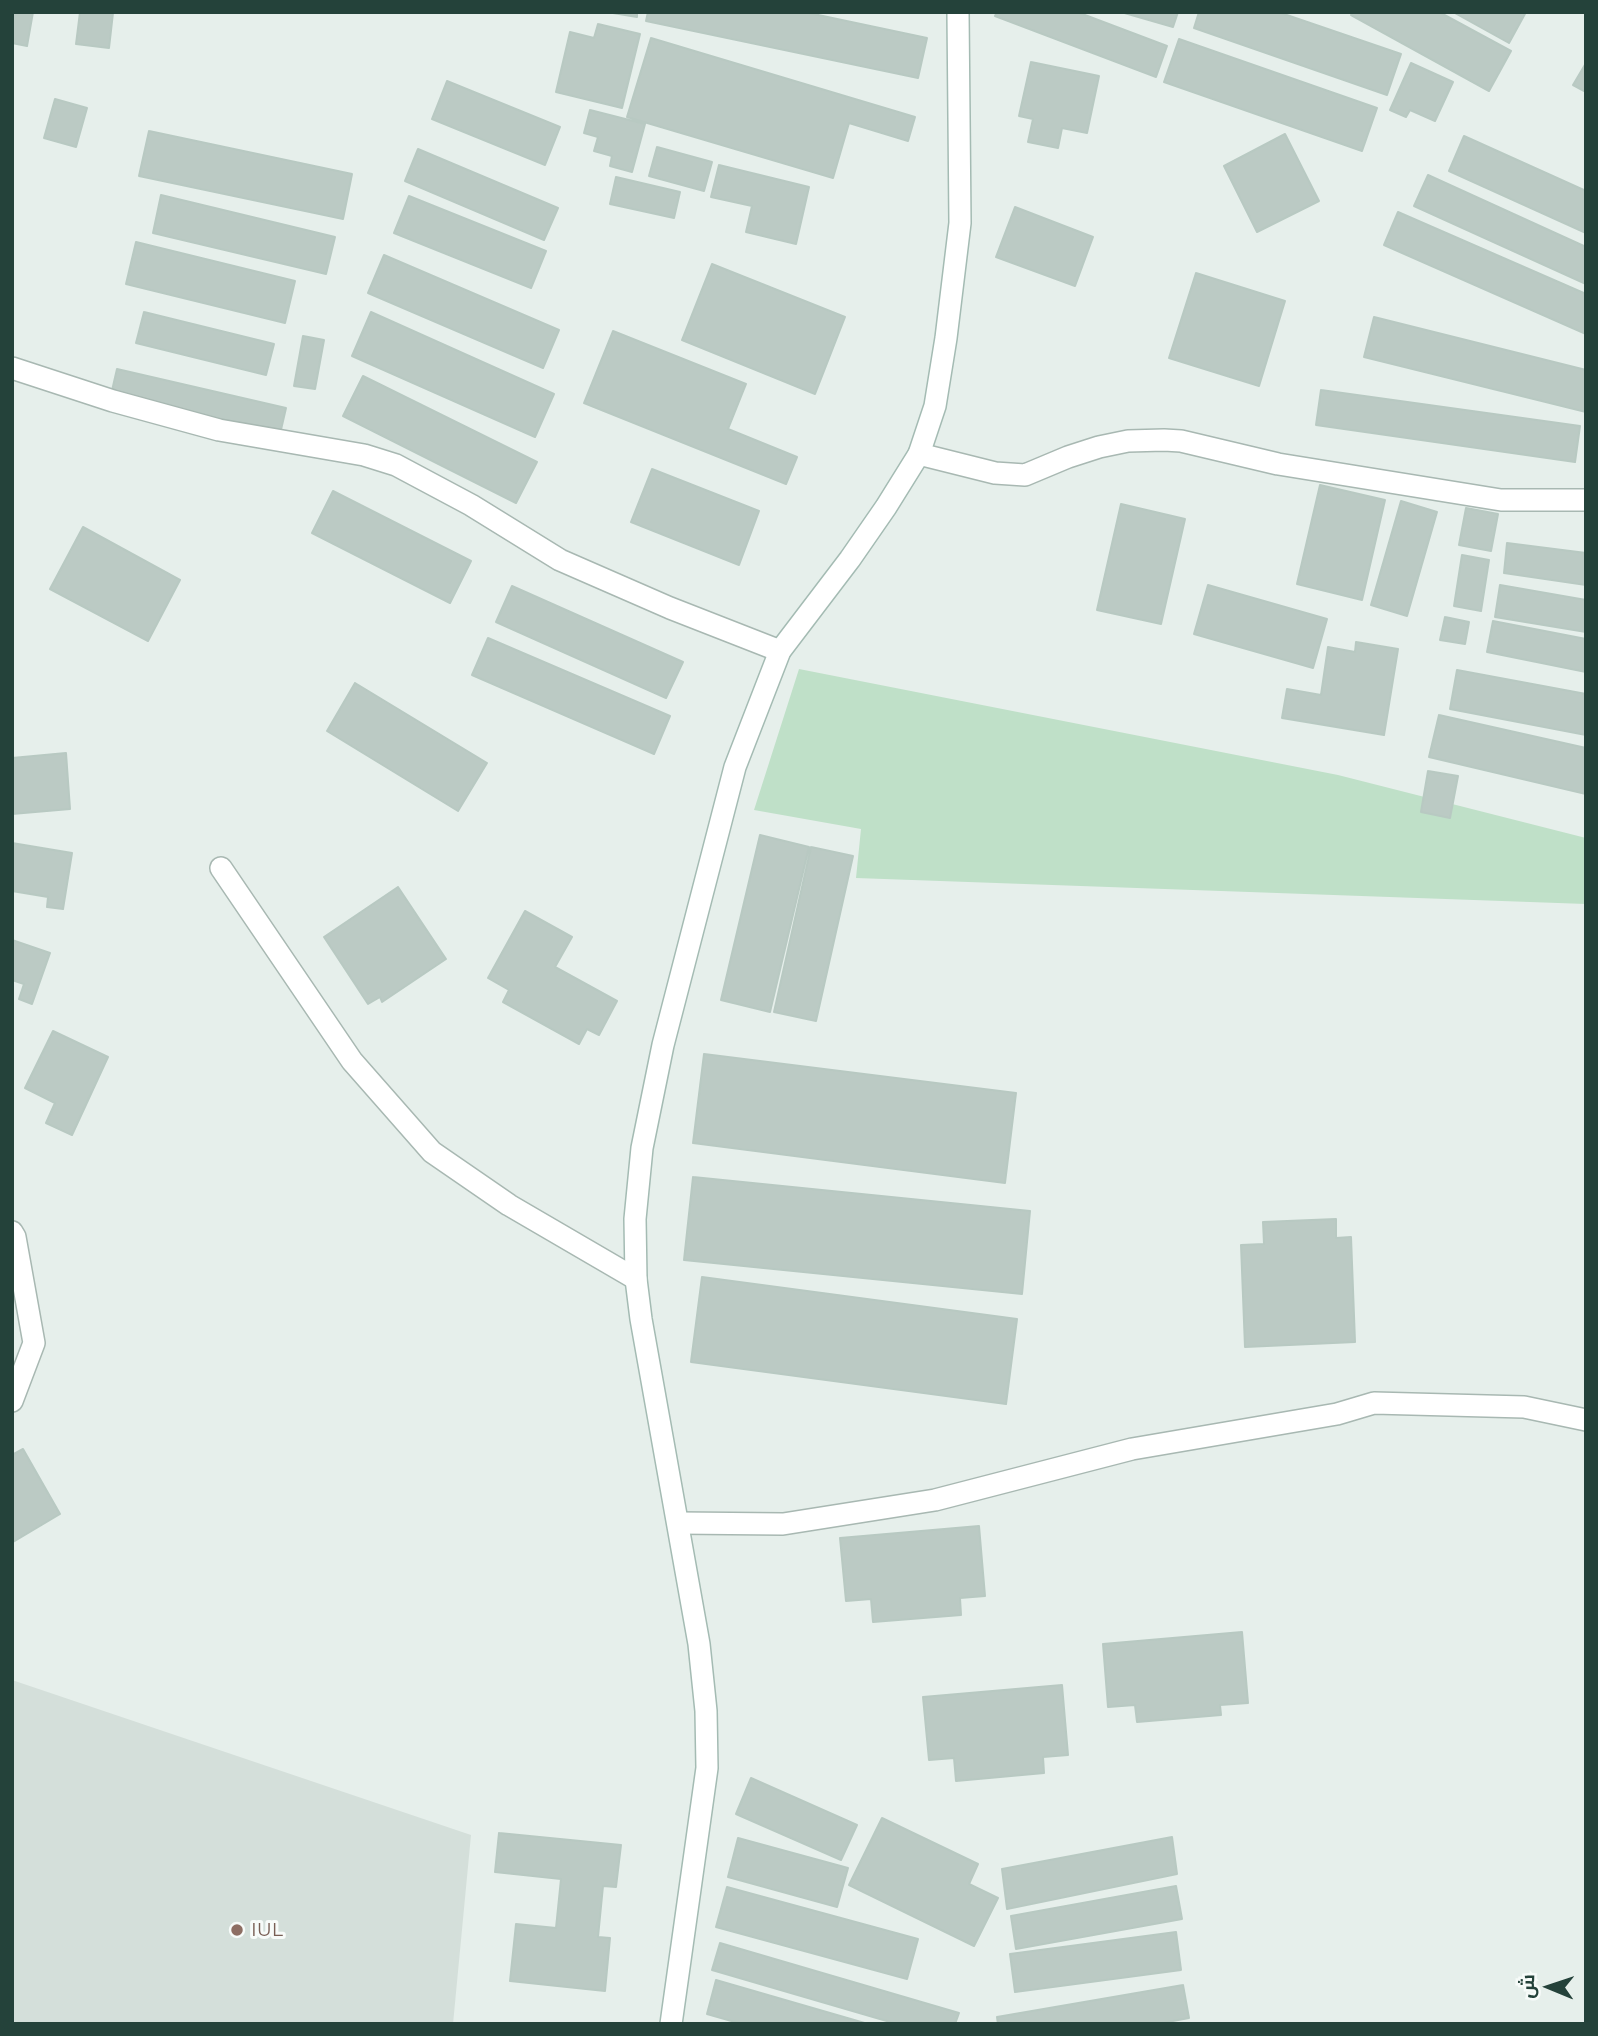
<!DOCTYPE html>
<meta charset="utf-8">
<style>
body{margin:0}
#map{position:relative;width:1598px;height:2036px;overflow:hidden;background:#e6efeb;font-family:Montserrat,Cairo,sans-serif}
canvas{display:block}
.frame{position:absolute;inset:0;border:14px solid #24423a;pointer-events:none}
.north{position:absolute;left:1514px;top:1952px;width:70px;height:70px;-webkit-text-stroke:5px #f7fbf9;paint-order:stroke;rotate:272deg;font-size:19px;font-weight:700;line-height:28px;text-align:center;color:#24423a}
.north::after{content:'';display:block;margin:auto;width:24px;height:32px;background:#24423a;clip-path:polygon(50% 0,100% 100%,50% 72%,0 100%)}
</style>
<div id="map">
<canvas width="1598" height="2036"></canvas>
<div class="frame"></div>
<div class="north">ش</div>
</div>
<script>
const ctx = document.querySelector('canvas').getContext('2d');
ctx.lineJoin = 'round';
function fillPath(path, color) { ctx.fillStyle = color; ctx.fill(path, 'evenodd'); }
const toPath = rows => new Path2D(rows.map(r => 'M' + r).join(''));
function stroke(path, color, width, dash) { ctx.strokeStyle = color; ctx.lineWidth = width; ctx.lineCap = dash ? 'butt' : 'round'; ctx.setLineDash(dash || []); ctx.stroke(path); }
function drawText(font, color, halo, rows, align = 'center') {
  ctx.font = font + ' Montserrat,sans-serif'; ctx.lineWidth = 6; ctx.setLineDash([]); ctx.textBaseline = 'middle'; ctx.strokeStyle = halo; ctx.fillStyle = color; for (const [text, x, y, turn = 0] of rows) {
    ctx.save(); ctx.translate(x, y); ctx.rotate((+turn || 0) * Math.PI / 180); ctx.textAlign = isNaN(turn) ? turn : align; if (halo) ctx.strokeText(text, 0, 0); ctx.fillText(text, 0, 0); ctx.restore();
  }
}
const built = toPath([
 [12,1680,471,1835,453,2024,12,2024]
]);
const green = toPath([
 [799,669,1338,775,1586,838,1586,904,856,878,861,829,754,810]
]);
const building = toPath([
 [12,12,33,12,27,46,12,43,12,12],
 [80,12,113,13,109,48,76,44,80,12],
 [607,12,637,12,637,17,607,12],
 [648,12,804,12,927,38,918,78,646,21,648,12],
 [997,12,1077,12,1167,46,1156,77,995,16,997,12],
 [1121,12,1178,12,1173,27,1121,12],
 [1199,12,1278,12,1401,54,1387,95,1194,28,1199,12],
 [1353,12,1439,12,1511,51,1489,91,1351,15,1353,12],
 [1453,12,1526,12,1509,43,1453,12],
 [598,24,640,34,622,108,556,92,570,32,594,38,598,24],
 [651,38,915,117,908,141,849,123,833,178,627,117,651,38],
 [1179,39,1377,108,1362,151,1164,82,1179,39],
 [1031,62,1099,76,1087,133,1062,128,1058,148,1028,142,1033,119,1019,116,1031,62],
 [1411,63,1453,82,1435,121,1410,110,1406,117,1390,110,1411,63],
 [1586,63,1586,92,1573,85,1586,63],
 [447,81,560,127,545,165,432,119,447,81],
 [55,99,87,108,76,147,44,138,55,99],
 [590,110,645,124,632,172,610,166,612,156,594,151,598,137,584,133,590,110],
 [149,131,352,174,343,219,139,176,149,131],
 [1285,134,1319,201,1257,232,1224,166,1285,134],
 [1464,136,1586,191,1586,233,1449,171,1464,136],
 [657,147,712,162,704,191,649,176,657,147],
 [418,149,558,208,544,240,405,181,418,149],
 [719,165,809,187,796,244,746,232,752,206,711,197,719,165],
 [1428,175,1586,247,1586,284,1414,206,1428,175],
 [616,177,680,192,674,218,610,204,616,177],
 [161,195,335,237,326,274,153,233,161,195],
 [409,196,546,251,531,288,394,233,409,196],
 [1015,207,1093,237,1075,286,996,257,1015,207],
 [1398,212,1586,294,1586,334,1384,245,1398,212],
 [136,242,295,281,285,323,126,284,136,242],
 [384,255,559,330,543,368,368,293,384,255],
 [712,264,845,317,815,394,682,340,712,264],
 [1196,273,1285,301,1259,386,1169,358,1196,273],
 [144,312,274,344,266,375,136,343,144,312],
 [371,312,554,394,535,437,352,356,371,312],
 [1374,317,1586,370,1586,412,1364,357,1374,317],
 [613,331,746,384,728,429,797,457,786,484,584,403,613,331],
 [303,336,324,340,315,389,294,386,303,336],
 [117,369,286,408,280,434,111,395,117,369],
 [363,376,537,462,516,503,343,416,363,376],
 [1321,390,1580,426,1575,462,1316,425,1321,390],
 [652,469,759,511,739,565,631,522,652,469],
 [1320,485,1385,500,1362,600,1297,584,1320,485],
 [333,491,471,561,450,603,312,533,333,491],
 [1401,501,1437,512,1407,616,1371,605,1401,501],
 [1121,504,1185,519,1161,624,1097,610,1121,504],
 [1466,508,1498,514,1491,551,1459,545,1466,508],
 [83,527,180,580,148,641,50,589,83,527],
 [1507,543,1586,553,1586,585,1504,573,1507,543],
 [1462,555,1489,560,1481,611,1454,606,1462,555],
 [1208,585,1327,619,1313,668,1194,634,1208,585],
 [1500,585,1586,600,1586,632,1495,617,1500,585],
 [512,586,683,662,666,698,496,622,512,586],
 [1445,617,1469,622,1465,644,1440,640,1445,617],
 [1493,621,1586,639,1586,672,1487,652,1493,621],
 [488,638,670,716,654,754,472,675,488,638],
 [1356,642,1398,649,1384,735,1282,718,1287,689,1321,695,1328,647,1355,652,1356,642],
 [1457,670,1586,694,1586,735,1450,709,1457,670],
 [355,683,487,763,458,811,327,731,355,683],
 [1439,715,1586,748,1586,794,1429,757,1439,715],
 [66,753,70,809,12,814,12,758,66,753],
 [1428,771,1458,776,1450,818,1421,812,1428,771],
 [760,835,809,847,770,1012,721,1000,760,835],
 [12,843,72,853,63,909,47,907,48,897,12,891,12,843],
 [811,847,853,856,816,1021,774,1012,811,847],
 [398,887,446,959,382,1002,380,997,368,1004,324,937,398,887],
 [525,911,572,937,555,967,617,1001,599,1035,587,1029,579,1044,503,1002,509,990,488,978,525,911],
 [12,940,50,953,32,1004,19,999,24,984,12,980,12,940],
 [53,1031,108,1057,72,1135,46,1123,55,1103,25,1088,53,1031],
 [704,1054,1016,1093,1005,1183,693,1143,704,1054],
 [693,1177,1030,1211,1022,1294,684,1260,693,1177],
 [1336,1219,1336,1238,1351,1237,1355,1342,1245,1347,1241,1245,1264,1244,1263,1222,1336,1219],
 [702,1277,1017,1319,1006,1404,691,1362,702,1277],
 [23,1449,60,1514,13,1542,12,1455,23,1449],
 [979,1526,985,1596,960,1598,961,1615,873,1622,871,1599,846,1601,840,1538,979,1526],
 [1242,1632,1248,1703,1220,1705,1221,1715,1137,1722,1135,1705,1108,1707,1103,1644,1242,1632],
 [1062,1685,1068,1755,1043,1757,1044,1773,956,1781,954,1758,929,1760,923,1697,1062,1685],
 [751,1778,857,1825,841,1860,736,1814,751,1778],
 [882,1818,978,1864,969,1884,998,1898,974,1946,849,1885,882,1818],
 [499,1833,621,1845,616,1887,603,1886,598,1937,610,1938,605,1991,510,1981,516,1924,556,1928,561,1879,495,1872,499,1833],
 [1172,1837,1177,1874,1007,1909,1002,1869,1172,1837],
 [738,1838,848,1868,837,1907,728,1877,738,1838],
 [1176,1886,1182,1919,1016,1949,1011,1916,1176,1886],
 [727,1887,918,1939,907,1979,716,1927,727,1887],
 [1176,1932,1181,1970,1015,1992,1010,1954,1176,1932],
 [720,1943,959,2013,955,2024,897,2024,712,1970,720,1943],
 [716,1980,868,2024,742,2024,707,2014,716,1980],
 [1183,1985,1189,2018,1157,2024,998,2024,997,2017,1183,1985]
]);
const street = toPath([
 [12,368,113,401,219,430,364,455,396,465,471,505,560,560,670,608,780,651],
 [919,454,995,473,1025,475,1068,457,1099,447,1128,441,1164,440,1181,441,1278,464,1501,500,1586,500],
 [221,868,352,1061,432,1152,509,1205,636,1279],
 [12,1232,15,1237,34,1343,12,1401],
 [678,1523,783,1524,935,1500,1132,1449,1337,1414,1374,1403,1524,1407,1586,1420]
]);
const secondary = toPath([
 [671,2024,707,1768,706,1711,699,1644,641,1319,636,1279,635,1219,642,1148,663,1045,735,767,780,651,850,559,886,507,919,454,935,406,946,338,960,223,958,12]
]);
const markers = [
 [237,1930,7,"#8d6e63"]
];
const educationNames = [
 ["IUL",251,1930]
];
fillPath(built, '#d4dfda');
fillPath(green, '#bfe0c8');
fillPath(building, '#bbcac4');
stroke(building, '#b8c9c2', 2);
stroke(street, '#a8b8b2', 24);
stroke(secondary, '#a4bbb3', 24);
stroke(street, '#fff', 21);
stroke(secondary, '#fff', 21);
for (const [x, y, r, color] of markers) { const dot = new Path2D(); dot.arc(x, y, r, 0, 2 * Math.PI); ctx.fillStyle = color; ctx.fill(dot); stroke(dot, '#f7fbf9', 2.5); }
drawText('19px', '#785e54', '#f7fbf9', educationNames, 'left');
</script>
